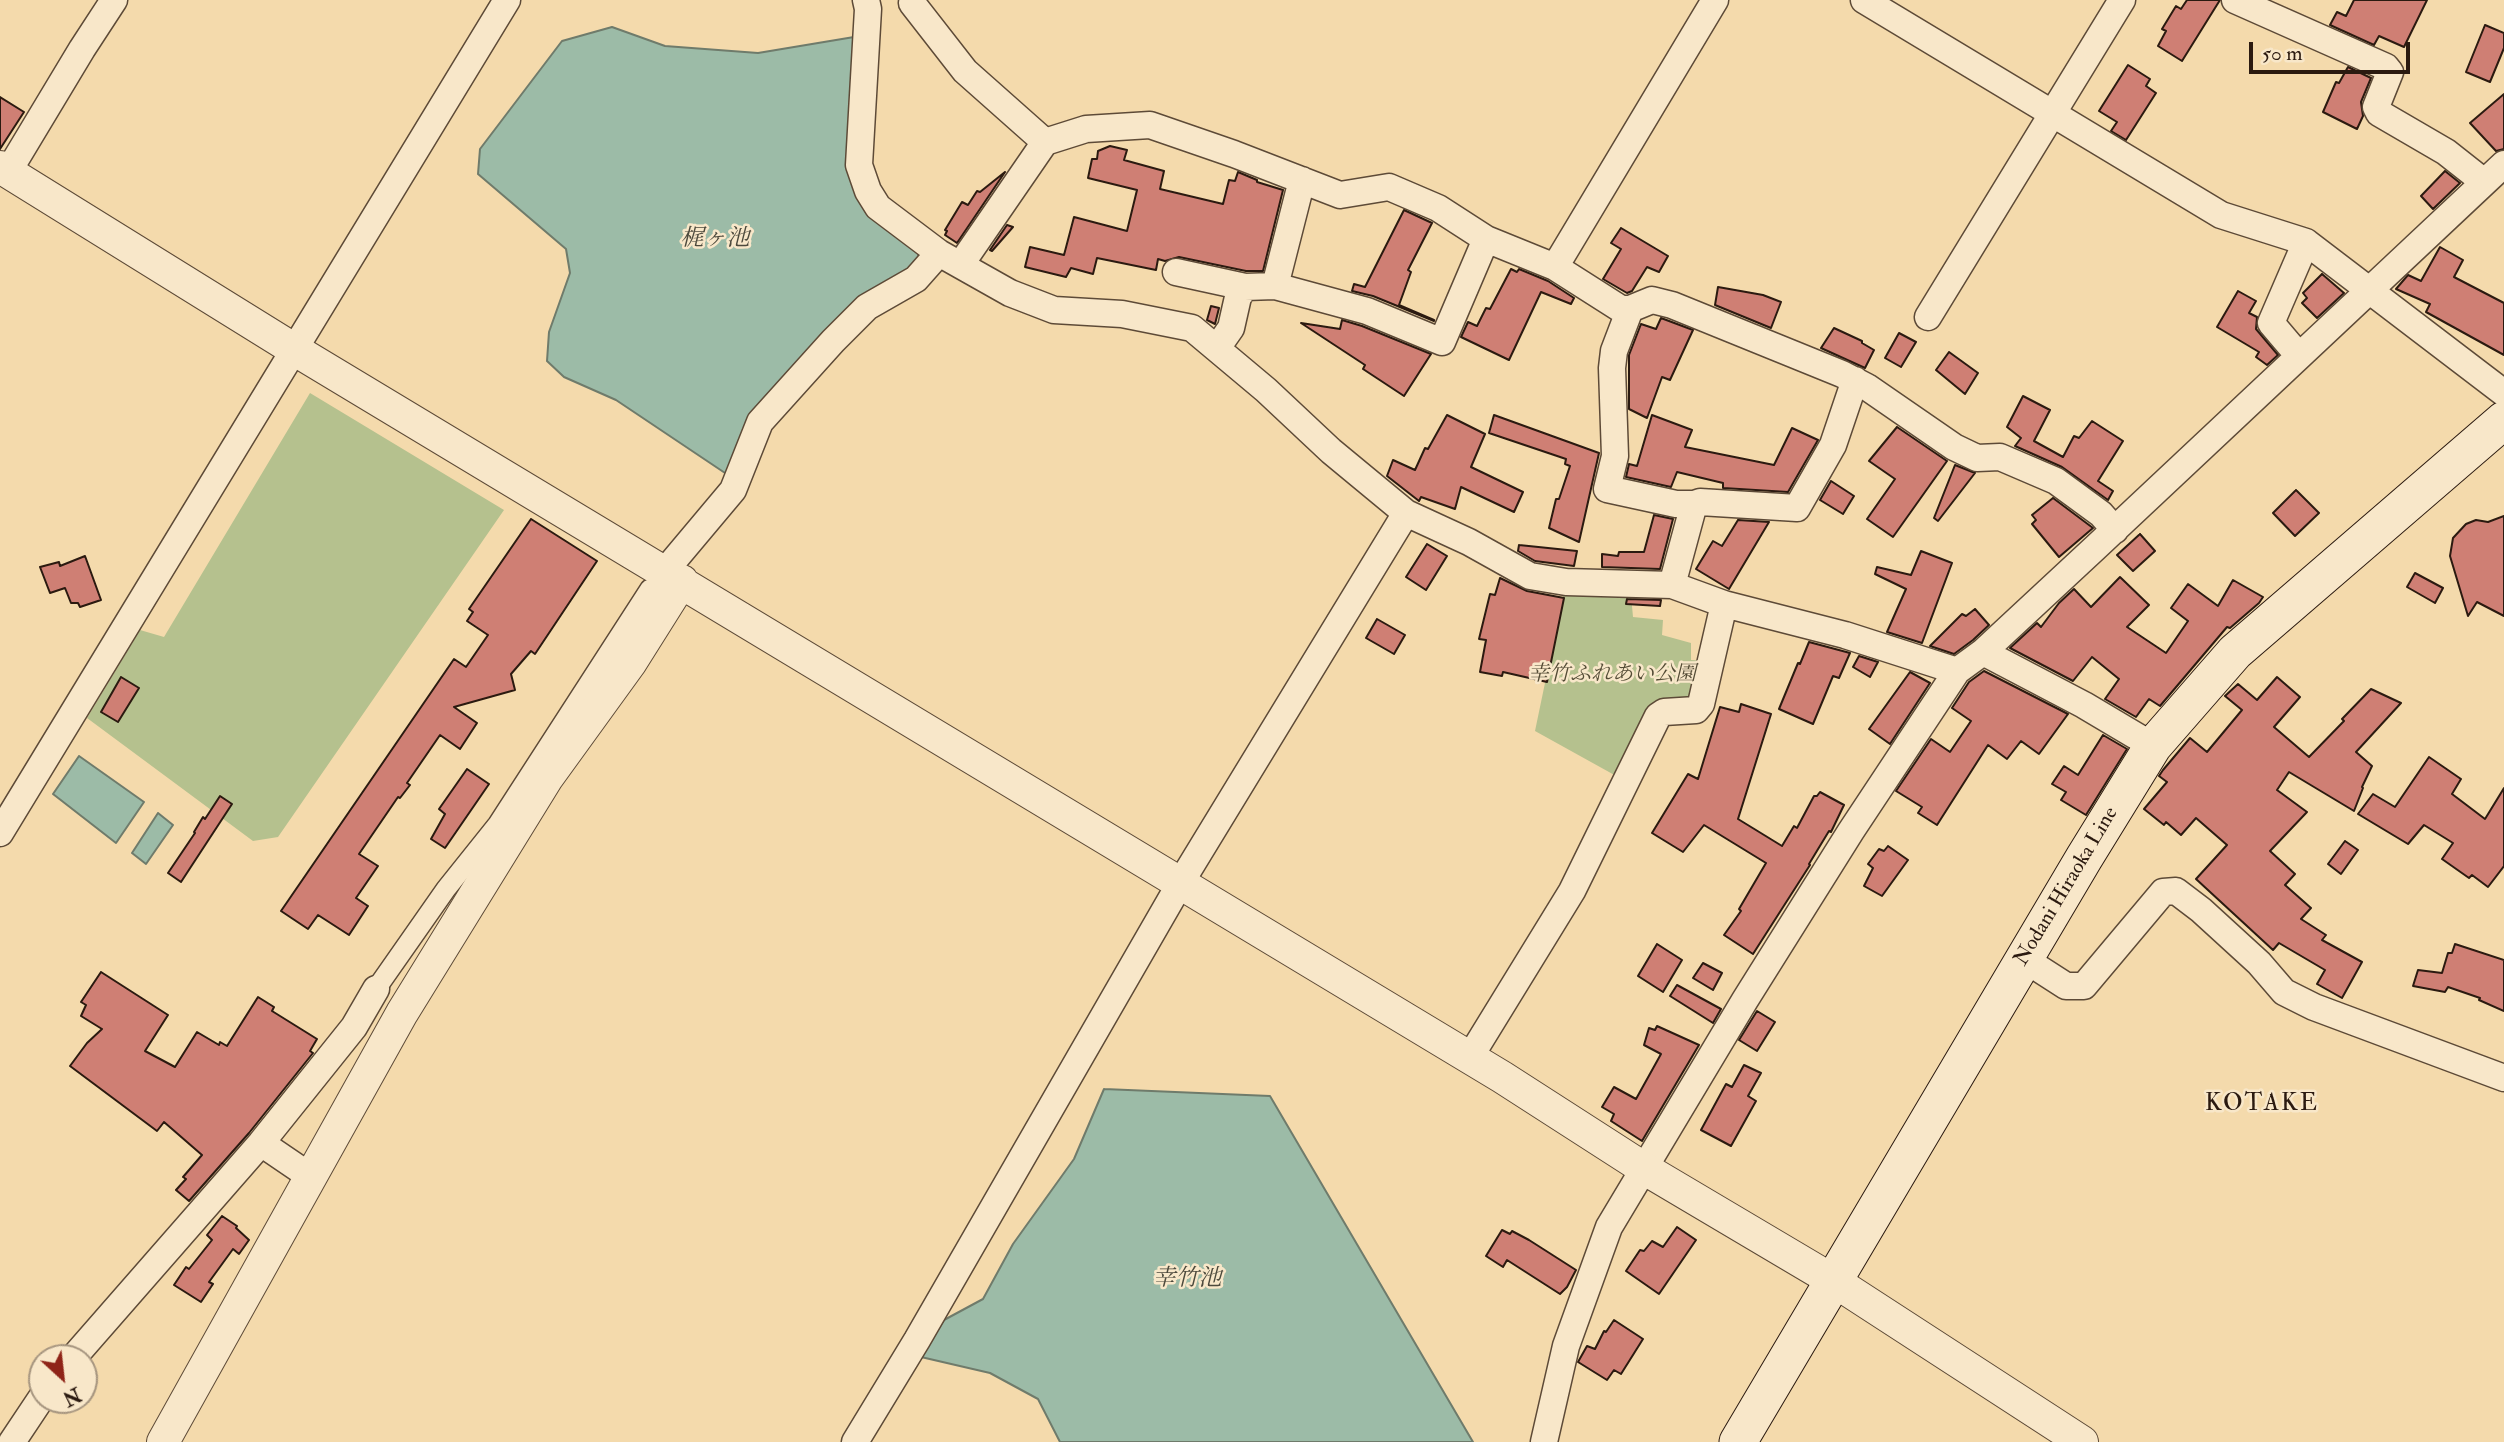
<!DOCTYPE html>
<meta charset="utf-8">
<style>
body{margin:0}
#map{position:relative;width:2504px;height:1442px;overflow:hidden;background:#f4daac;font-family:"IM FELL Double Pica",serif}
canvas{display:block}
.north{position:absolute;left:28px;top:1344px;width:70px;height:70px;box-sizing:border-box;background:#f8e7c9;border:2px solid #a6957f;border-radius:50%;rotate:153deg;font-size:19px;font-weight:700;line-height:28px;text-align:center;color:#2b1a10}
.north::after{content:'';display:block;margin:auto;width:24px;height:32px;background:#8f2418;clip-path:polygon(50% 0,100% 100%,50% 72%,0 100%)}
.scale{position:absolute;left:2249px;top:42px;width:161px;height:32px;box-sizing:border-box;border:4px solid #2b1a10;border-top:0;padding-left:9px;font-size:21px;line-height:24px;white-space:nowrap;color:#2b1a10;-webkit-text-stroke:5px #f8e7c9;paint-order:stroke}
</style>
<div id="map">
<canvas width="2504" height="1442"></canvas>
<div class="north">N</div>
<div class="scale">50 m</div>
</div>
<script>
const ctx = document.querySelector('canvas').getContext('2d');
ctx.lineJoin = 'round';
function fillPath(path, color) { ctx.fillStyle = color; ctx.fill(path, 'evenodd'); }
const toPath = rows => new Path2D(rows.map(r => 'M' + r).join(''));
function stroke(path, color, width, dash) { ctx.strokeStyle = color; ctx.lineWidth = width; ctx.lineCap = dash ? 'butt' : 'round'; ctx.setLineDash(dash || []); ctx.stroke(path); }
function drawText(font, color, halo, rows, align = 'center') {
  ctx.font = font + ' "IM FELL Double Pica","Noto Serif JP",serif'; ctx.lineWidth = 5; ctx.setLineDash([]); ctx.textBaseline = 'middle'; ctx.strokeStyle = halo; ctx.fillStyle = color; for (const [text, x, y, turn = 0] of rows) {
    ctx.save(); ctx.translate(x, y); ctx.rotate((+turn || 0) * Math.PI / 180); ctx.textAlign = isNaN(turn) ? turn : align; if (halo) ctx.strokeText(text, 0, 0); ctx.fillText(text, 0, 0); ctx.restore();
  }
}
const green = toPath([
 [310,393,504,510,278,837,253,841,87,718,140,630,164,637],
 [1566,582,1630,584,1633,617,1663,620,1662,635,1691,643,1691,660,1711,661,1696,710,1658,716,1627,782,1535,731]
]);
const water = toPath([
 [612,27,665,46,758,53,860,36,848,173,918,252,919,266,728,475,616,400,564,377,547,361,549,332,570,273,566,249,478,174,480,149,562,41,612,27],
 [79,756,144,802,116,843,53,794,79,756],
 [158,813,173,825,146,864,132,853,158,813],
 [1104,1089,1270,1096,1473,1442,1060,1442,1038,1399,990,1373,921,1357,944,1320,983,1299,1013,1244,1074,1159,1104,1089]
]);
const building = toPath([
 [2187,0,2220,0,2182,61,2158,46,2166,31,2162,29,2176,6,2181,9,2187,0],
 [2354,0,2427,0,2404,47,2379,36,2374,45,2330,25,2337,12,2346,16,2354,0],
 [2485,25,2504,33,2504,48,2490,82,2466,72,2485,25],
 [2128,65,2150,79,2146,86,2156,93,2126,140,2111,131,2117,122,2099,111,2128,65],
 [2348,67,2371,78,2361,102,2363,116,2357,129,2323,112,2336,82,2339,83,2348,67],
 [2504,94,2504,149,2496,151,2470,123,2504,94],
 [0,97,24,112,0,149,0,97],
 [1110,146,1127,150,1124,160,1164,171,1160,189,1223,204,1229,180,1235,181,1238,172,1257,180,1257,182,1283,190,1263,271,1246,271,1179,257,1165,261,1158,259,1156,270,1097,258,1093,274,1071,268,1066,277,1025,267,1030,247,1064,255,1074,217,1127,231,1137,190,1088,178,1092,159,1097,159,1098,151,1110,146],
 [2445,171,2460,183,2433,209,2421,196,2445,171],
 [1005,172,957,243,945,235,947,231,945,230,962,202,968,205,977,191,980,192,1005,172],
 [1404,210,1432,223,1408,270,1411,272,1399,305,1434,320,1434,321,1373,296,1352,291,1354,284,1365,287,1404,210],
 [1007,225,1013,227,992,251,990,250,1007,225],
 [1621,228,1668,256,1659,272,1647,267,1632,291,1627,293,1603,279,1621,249,1611,243,1621,228],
 [2440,247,2463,260,2454,277,2504,303,2504,355,2426,312,2430,304,2396,289,2408,275,2421,281,2440,247],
 [1511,269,1517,272,1519,269,1548,281,1574,298,1571,304,1541,292,1509,360,1461,337,1468,322,1477,326,1486,308,1490,309,1511,269],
 [2322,274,2344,293,2317,318,2302,303,2307,298,2303,293,2322,274],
 [1718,287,1763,295,1781,302,1771,328,1715,305,1718,287],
 [2238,291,2256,301,2249,313,2257,317,2256,329,2278,355,2267,365,2256,357,2259,352,2217,327,2238,291],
 [1211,306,1219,308,1215,324,1207,320,1211,306],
 [1661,318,1693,330,1670,380,1662,377,1647,418,1629,409,1629,355,1641,324,1656,329,1661,318],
 [1342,320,1362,326,1431,354,1404,396,1363,369,1365,365,1301,323,1340,329,1342,320],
 [1834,328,1862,341,1862,343,1874,350,1865,368,1821,348,1834,328],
 [1899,333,1916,342,1901,367,1885,358,1899,333],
 [1949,352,1978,373,1965,394,1936,370,1949,352],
 [2023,396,2050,410,2034,441,2063,457,2074,436,2079,438,2092,421,2123,441,2098,481,2113,491,2108,500,2062,467,2015,446,2021,438,2007,427,2023,396],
 [1447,415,1485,434,1471,467,1523,492,1514,512,1461,487,1455,509,1421,497,1419,501,1387,476,1393,460,1415,470,1425,448,1428,449,1447,415],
 [1494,415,1599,453,1579,542,1549,528,1556,499,1559,499,1570,466,1565,464,1566,459,1489,433,1494,415],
 [1652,415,1692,430,1685,447,1774,465,1792,428,1818,440,1788,492,1723,488,1723,483,1677,472,1671,487,1626,477,1629,464,1637,466,1652,415],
 [1897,427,1947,461,1893,537,1867,519,1895,479,1869,461,1897,427],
 [1955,465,1975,473,1938,521,1934,518,1955,465],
 [1831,481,1854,496,1843,514,1820,500,1831,481],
 [2296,490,2319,513,2295,536,2273,513,2296,490],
 [2053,498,2093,528,2059,557,2032,524,2036,520,2032,515,2053,498],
 [1654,515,1673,519,1660,569,1602,567,1602,554,1618,556,1619,552,1644,552,1654,515],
 [2504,516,2504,616,2477,602,2468,616,2450,556,2453,538,2466,524,2476,520,2488,522,2504,516],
 [531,519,597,561,535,654,531,651,511,674,515,690,454,707,477,723,460,749,440,735,407,783,410,785,400,798,398,797,359,854,378,866,356,898,368,906,349,935,318,915,308,929,281,911,454,659,466,667,488,635,467,621,473,612,469,609,531,519],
 [1738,520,1769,522,1729,589,1696,569,1713,541,1722,546,1738,520],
 [2140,534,2155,551,2133,571,2117,555,2140,534],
 [1427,544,1447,556,1426,590,1406,577,1427,544],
 [1519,545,1577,551,1574,566,1535,561,1518,551,1519,545],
 [1921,551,1952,563,1922,643,1887,632,1906,589,1875,574,1877,567,1911,575,1921,551],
 [85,556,101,600,80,607,78,603,71,603,65,588,50,593,40,567,59,562,60,566,85,556],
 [2415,573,2443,588,2435,603,2407,587,2415,573],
 [2120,577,2149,605,2127,627,2166,653,2188,621,2171,608,2188,584,2218,606,2233,580,2263,597,2259,603,2230,628,2227,627,2160,706,2149,699,2136,717,2105,699,2119,679,2092,657,2073,681,2010,648,2037,623,2041,627,2059,603,2074,589,2091,607,2120,577],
 [1500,578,1527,591,1564,598,1547,682,1503,672,1502,676,1480,672,1486,640,1479,639,1490,594,1495,595,1500,578],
 [1627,599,1661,600,1660,606,1626,604,1627,599],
 [1975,609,1989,625,1973,640,1954,654,1930,646,1962,614,1966,616,1975,609],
 [1377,619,1405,635,1394,654,1366,638,1377,619],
 [1809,642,1850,653,1839,678,1833,676,1813,724,1779,709,1798,663,1800,664,1809,642],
 [1859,656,1878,662,1870,677,1853,667,1859,656],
 [1984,671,2068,714,2039,754,2021,741,2007,759,1988,745,1937,825,1918,813,1922,807,1896,791,1931,739,1950,752,1971,721,1952,708,1969,682,1984,671],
 [1910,672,1930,683,1890,744,1869,729,1910,672],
 [121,677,139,688,118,722,101,712,121,677],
 [2277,677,2300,697,2274,727,2309,757,2344,721,2342,719,2371,689,2401,703,2356,752,2372,766,2362,787,2363,788,2354,811,2289,772,2277,790,2307,812,2270,851,2295,874,2285,885,2311,908,2301,919,2326,935,2322,940,2362,962,2342,998,2317,984,2325,970,2279,943,2273,950,2196,879,2227,845,2196,818,2181,835,2166,822,2164,825,2144,809,2167,782,2159,776,2163,770,2190,738,2207,752,2242,710,2225,696,2238,684,2257,700,2277,677],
 [1741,704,1771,714,1738,819,1782,846,1794,826,1797,828,1814,796,1817,796,1820,792,1844,805,1831,832,1829,831,1809,864,1810,865,1753,954,1724,935,1741,911,1739,909,1766,863,1704,825,1683,852,1652,833,1688,774,1698,779,1720,707,1739,712,1741,704],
 [2103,735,2127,749,2086,815,2061,800,2066,792,2052,784,2064,766,2078,775,2103,735],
 [2429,757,2461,779,2452,794,2485,819,2504,788,2504,866,2488,887,2472,875,2469,878,2442,859,2453,843,2424,825,2408,844,2358,814,2373,794,2395,807,2429,757],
 [467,769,489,784,445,848,431,839,445,814,439,809,467,769],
 [220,796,232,804,181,882,168,873,195,833,194,832,203,817,205,819,220,796],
 [2345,841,2358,850,2341,874,2328,864,2345,841],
 [1888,846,1908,860,1882,896,1864,886,1873,868,1868,864,1879,849,1884,851,1888,846],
 [1657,944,1682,960,1663,992,1638,976,1657,944],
 [2455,944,2504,960,2504,1011,2479,1000,2480,998,2448,987,2445,992,2413,986,2418,970,2442,973,2448,953,2452,953,2455,944],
 [1703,963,1722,973,1713,990,1693,978,1703,963],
 [101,972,168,1015,145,1051,175,1067,197,1032,219,1045,220,1042,227,1046,258,997,274,1007,272,1011,317,1039,310,1051,313,1053,249,1133,189,1201,176,1190,186,1179,183,1177,202,1155,164,1122,157,1131,70,1066,87,1043,102,1029,81,1016,86,1005,81,1002,101,972],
 [1677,985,1721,1009,1713,1023,1670,996,1677,985],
 [1757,1011,1775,1022,1757,1051,1739,1040,1757,1011],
 [1657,1026,1699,1045,1642,1141,1611,1121,1614,1114,1602,1107,1614,1087,1636,1099,1661,1054,1644,1045,1649,1028,1655,1030,1657,1026],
 [1744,1065,1761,1073,1748,1096,1756,1101,1731,1146,1701,1130,1726,1084,1732,1087,1744,1065],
 [222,1216,237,1226,236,1228,249,1240,239,1254,233,1249,209,1282,213,1284,201,1302,174,1285,186,1267,189,1269,212,1240,207,1235,222,1216],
 [1677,1227,1696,1240,1659,1294,1626,1271,1640,1250,1644,1251,1652,1241,1663,1247,1677,1227],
 [1502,1230,1510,1234,1512,1231,1529,1240,1576,1270,1567,1287,1560,1294,1507,1260,1503,1267,1486,1256,1502,1230],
 [1614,1320,1643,1339,1621,1374,1614,1370,1607,1380,1578,1362,1587,1346,1595,1349,1604,1331,1606,1332,1614,1320]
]);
const pedestrian = toPath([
 [376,989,446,889,498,824,650,589]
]);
const minor = toPath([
 [866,0,868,9,859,165,868,191,878,207,939,253,1010,293,1054,310,1122,314,1192,328,1266,390,1331,451,1406,513,1469,542,1530,576,1566,582,1672,585,1724,604,1845,635,1957,671],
 [1864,0,2221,215,2306,242,2504,393],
 [2235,0,2386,67,2390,72,2376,107,2379,113,2446,152,2484,182],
 [912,3,965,71,1045,142,1086,129,1150,125,1234,154,1340,195,1389,187,1438,208,1486,239,1555,267,1715,0],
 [8,172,82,49,114,0],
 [961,264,1045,142],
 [1555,267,1621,309,1630,309,1652,300,1672,305,1842,374,1867,387,1954,447,1977,458,2000,457,2056,481,2101,514,2115,530],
 [1176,272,1245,287,1275,286,1367,311,1442,342,1486,239],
 [1275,286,1302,180],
 [1630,309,1614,351,1612,368,1615,456,1607,489,1676,504,1694,504],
 [1928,317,2122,0],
 [1217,348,1231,328,1238,297,1245,287],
 [2299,356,2271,323,2306,242],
 [665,571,733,490,760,422,833,341,867,307,916,279,939,253],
 [1672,585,1694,504,1700,502,1797,508,1833,445,1855,380],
 [1983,652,2084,705,2153,746],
 [0,833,507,0],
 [2024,959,2066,986,2084,986,2163,892,2176,891,2201,910,2259,963,2284,992,2314,1007,2504,1078],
 [1470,1057,1572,891,1658,716,1664,712,1696,710,1701,704,1724,604],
 [261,1143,311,1177],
 [73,1358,261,1143,354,1027,376,989],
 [12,1442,42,1397],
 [855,1442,917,1340,1181,882,1406,513],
 [1544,1442,1566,1346,1609,1227,1745,1000,1851,831,1957,671,1983,652,2096,547,2504,164]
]);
const tertiary = toPath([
 [0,167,295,350,1502,1077,1645,1169,1834,1281,2082,1442],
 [163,1442,402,1013,547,778,631,662,682,581]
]);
const secondary = toPath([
 [1738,1442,2084,858,2153,746,2235,652,2504,420]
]);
const parkNames = [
 ["幸竹ふれあい公園",1612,675]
];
const streetNames = [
 ["Nodani Hiraoka Line",2067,887,-59]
];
const waterNames = [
 ["梶ヶ池",715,240],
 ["幸竹池",1187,1280]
];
const quarterNames = [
 ["KOTAKE",2262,1105]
];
fillPath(green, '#b5c18e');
fillPath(water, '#9cbba7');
stroke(water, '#6f7b6b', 2);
fillPath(building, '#cf7f74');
stroke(building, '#2b1a10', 2);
stroke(pedestrian, '#5d4a37', 22);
stroke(minor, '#5d4a37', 29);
stroke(tertiary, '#5d4a37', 34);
stroke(secondary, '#2b1a10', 39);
stroke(pedestrian, '#f8e7c9', 19);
stroke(minor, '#f8e7c9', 26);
stroke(tertiary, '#f8e7c9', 32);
stroke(secondary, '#f8e7c9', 37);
drawText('italic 21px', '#544c36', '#f8e7c9', parkNames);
drawText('21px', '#2b1a10', '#f8e7c9', streetNames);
drawText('italic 23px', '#4d4a3d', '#f8e7c9', waterNames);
ctx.letterSpacing = '2px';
drawText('24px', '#2b1a10', '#f8e7c9', quarterNames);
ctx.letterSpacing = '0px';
</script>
